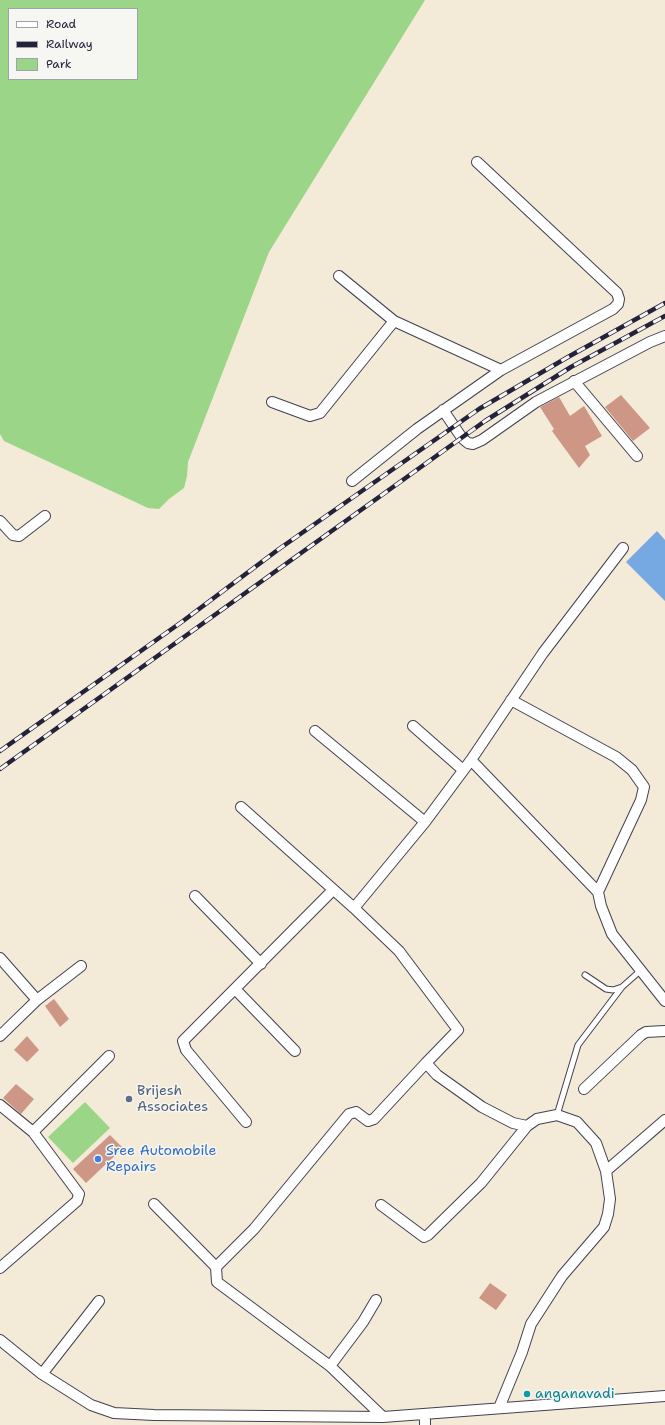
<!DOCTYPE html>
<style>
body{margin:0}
#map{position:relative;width:665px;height:1425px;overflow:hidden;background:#f4ead8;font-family:"Shantell Sans",sans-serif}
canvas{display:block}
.legend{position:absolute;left:8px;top:8px;width:130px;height:72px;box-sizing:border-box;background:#f6f6f2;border:1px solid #a1a1a9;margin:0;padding:5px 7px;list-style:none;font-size:12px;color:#22223b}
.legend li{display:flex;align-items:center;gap:8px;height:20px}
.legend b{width:20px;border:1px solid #a1a1a9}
</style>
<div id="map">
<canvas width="665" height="1425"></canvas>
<ul class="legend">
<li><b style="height:5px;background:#fff"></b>Road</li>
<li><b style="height:5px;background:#22223b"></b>Railway</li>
<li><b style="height:11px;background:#9bd588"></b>Park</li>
</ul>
</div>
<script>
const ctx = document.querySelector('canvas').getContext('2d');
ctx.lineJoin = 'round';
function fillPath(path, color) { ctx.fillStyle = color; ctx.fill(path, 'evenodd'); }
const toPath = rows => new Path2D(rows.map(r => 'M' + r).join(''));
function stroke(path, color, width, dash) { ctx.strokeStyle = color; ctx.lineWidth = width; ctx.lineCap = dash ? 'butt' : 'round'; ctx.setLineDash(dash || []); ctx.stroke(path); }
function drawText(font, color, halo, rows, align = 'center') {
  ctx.font = font + ' "Shantell Sans",sans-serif'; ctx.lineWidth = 3; ctx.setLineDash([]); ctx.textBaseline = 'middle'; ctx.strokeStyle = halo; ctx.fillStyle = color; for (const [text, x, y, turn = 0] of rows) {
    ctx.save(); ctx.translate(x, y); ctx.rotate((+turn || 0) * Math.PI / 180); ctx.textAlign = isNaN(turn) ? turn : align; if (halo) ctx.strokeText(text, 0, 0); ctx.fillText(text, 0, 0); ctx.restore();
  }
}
const green = toPath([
 [0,0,425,0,269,252,188,462,187,476,184,488,169,499,159,509,148,508,4,441,0,434],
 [9,9,137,9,137,79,9,79],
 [85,1102,110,1128,73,1163,48,1137]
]);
const water = toPath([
 [657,531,665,540,665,601,626,562]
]);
const building = toPath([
 [621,395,650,428,633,441,605,407],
 [559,397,570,416,584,406,602,436,585,446,590,455,579,468,552,431,554,429,540,407],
 [54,999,69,1019,60,1027,45,1006],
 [27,1036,39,1050,27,1062,14,1050],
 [16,1084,34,1099,21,1114,3,1098],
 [110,1135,123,1148,86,1183,73,1169],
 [490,1283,507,1295,496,1310,479,1298]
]);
const service = toPath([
 [585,975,606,989,613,990,622,987,640,971],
 [557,1115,578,1045,622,987]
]);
const minor = toPath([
 [477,162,617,293,619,299,618,304,613,309,501,370],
 [574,381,637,456],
 [272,402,310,416,320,413,394,321,339,276],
 [443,410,462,438,468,443,473,444,482,440,536,402,650,342,665,336],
 [352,481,417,429,501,370,394,321],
 [0,521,13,535,19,536,45,516],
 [511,700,616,757,632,770,644,787,641,800,598,892,601,906,612,934,665,1001],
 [413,726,463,770],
 [315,731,425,822],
 [471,760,543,653,623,548],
 [241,807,354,908],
 [195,896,261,964],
 [0,958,37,1000,0,1036],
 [235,989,295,1051],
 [37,1000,81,966],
 [584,1089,641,1035,646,1032,665,1031],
 [0,1105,33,1132,79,1194,77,1201,0,1268],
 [246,1122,186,1050,183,1041,332,891],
 [33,1132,109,1056],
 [606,1171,665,1120],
 [154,1204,216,1267,254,1229,349,1114,356,1112,368,1121,374,1119,426,1063],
 [381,1205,424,1237,428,1235,481,1183,527,1126],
 [216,1267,217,1282,330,1366,383,1417],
 [0,1340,42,1374,91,1405,114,1413,154,1415,383,1417,665,1396],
 [330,1366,363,1322,376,1300],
 [42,1374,99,1301],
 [499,1408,522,1352,531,1324,562,1276,604,1227,608,1214,610,1199,606,1171,596,1143,577,1122,557,1115,537,1119,527,1126,513,1123,482,1107,437,1075,426,1063,458,1030,399,951,354,908,425,822,471,760,598,892],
 [425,1415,425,1425]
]);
const rail = toPath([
 [0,751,183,621,279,549,479,409,568,357,665,303],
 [0,769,485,421,571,367,665,316]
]);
const markers = [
 [129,1099,4,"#5c6f8a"],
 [98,1159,4,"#3f7fe0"],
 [527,1394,4,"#0f9aa8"]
];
const serviceNames = [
 ["Brijesh",137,1091],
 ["Associates",137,1107]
];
const shopNames = [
 ["Sree Automobile",106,1151],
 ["Repairs",106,1167]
];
const cultureNames = [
 ["anganavadi",535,1394]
];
fillPath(green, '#9bd588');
fillPath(water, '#76a8e1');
fillPath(building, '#ce9684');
stroke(service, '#424053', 7);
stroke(minor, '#424053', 12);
stroke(service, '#fff', 5);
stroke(minor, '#fff', 10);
stroke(rail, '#22223b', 4.5);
stroke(rail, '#f6f6f2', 3, [9]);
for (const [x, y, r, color] of markers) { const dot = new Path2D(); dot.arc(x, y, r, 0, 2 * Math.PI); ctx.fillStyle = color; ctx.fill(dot); stroke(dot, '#f6f6f2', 1.5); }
drawText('14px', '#4e5e75', '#f6f6f2', serviceNames, 'left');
drawText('14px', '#366cbe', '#f6f6f2', shopNames, 'left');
drawText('14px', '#0d838f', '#f6f6f2', cultureNames, 'left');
</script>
